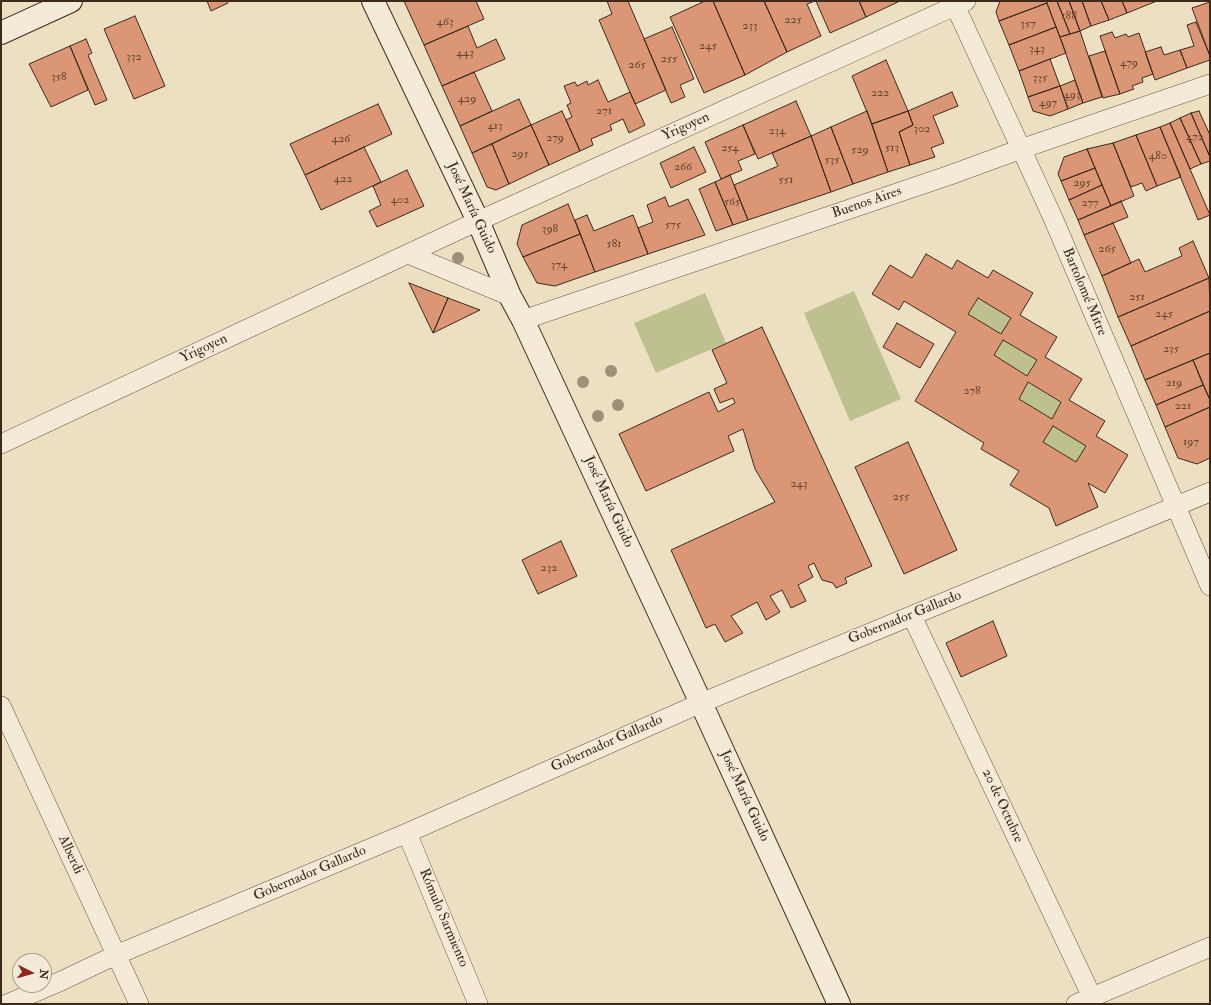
<!DOCTYPE html>
<meta charset="utf-8">
<style>
body{margin:0}
#map{position:relative;width:1211px;height:1005px;overflow:hidden;background:#eddfc2;font-family:"IM FELL Double Pica",serif}
canvas{display:block}
.frame{position:absolute;inset:0;border:2px solid #3e2a1b;pointer-events:none}
.north{position:absolute;left:12px;top:953px;width:40px;height:40px;box-sizing:border-box;background:#f3ead7;border:1px solid #ab9d8c;border-radius:50%;rotate:96deg;font-size:11px;font-weight:700;line-height:16px;text-align:center;color:#3e2a1b}
.north::after{content:'';display:block;margin:auto;width:14px;height:18px;background:#8f2418;clip-path:polygon(50% 0,100% 100%,50% 72%,0 100%)}
</style>
<div id="map">
<canvas width="1211" height="1005"></canvas>
<div class="frame"></div>
<div class="north">N</div>
</div>
<script>
const ctx = document.querySelector('canvas').getContext('2d');
ctx.lineJoin = 'round';
function fillPath(path, color) { ctx.fillStyle = color; ctx.fill(path, 'evenodd'); }
const toPath = rows => new Path2D(rows.map(r => 'M' + r).join(''));
function stroke(path, color, width, dash) { ctx.strokeStyle = color; ctx.lineWidth = width; ctx.lineCap = dash ? 'butt' : 'round'; ctx.setLineDash(dash || []); ctx.stroke(path); }
function drawText(font, color, halo, rows, align = 'center') {
  ctx.font = font + ' "IM FELL Double Pica",serif'; ctx.lineWidth = 3; ctx.setLineDash([]); ctx.textBaseline = 'middle'; ctx.strokeStyle = halo; ctx.fillStyle = color; for (const [text, x, y, turn = 0] of rows) {
    ctx.save(); ctx.translate(x, y); ctx.rotate((+turn || 0) * Math.PI / 180); ctx.textAlign = isNaN(turn) ? turn : align; if (halo) ctx.strokeText(text, 0, 0); ctx.fillText(text, 0, 0); ctx.restore();
  }
}
const green = toPath([
 [854,291,901,399,850,421,804,313],
 [705,293,726,343,656,373,634,323],
 [978,298,1011,318,1001,334,968,314],
 [1003,340,1037,360,1027,376,994,355],
 [1028,382,1061,402,1052,419,1019,399],
 [1053,426,1086,446,1076,462,1043,442]
]);
const building = toPath([
 [207,1,227,1,228,3,211,11,207,1],
 [404,1,476,1,484,19,424,45,404,1],
 [607,1,628,1,666,90,635,104,599,20,612,14,607,1],
 [705,1,713,1,745,75,704,93,670,17,705,1],
 [713,1,764,1,787,52,745,75,713,1],
 [764,1,815,1,807,4,821,36,787,52,764,1],
 [816,1,859,1,866,17,830,33,816,1],
 [859,1,900,1,866,17,859,1],
 [1000,1,1046,1,1047,3,999,21,996,12,1000,1],
 [1046,1,1057,1,1070,34,1060,37,1046,1],
 [1057,1,1069,1,1080,31,1070,34,1057,1],
 [1069,1,1082,1,1091,26,1080,31,1069,1],
 [1082,1,1101,1,1109,20,1091,26,1082,1],
 [1101,1,1122,1,1127,13,1109,20,1101,1],
 [1122,1,1157,1,1127,13,1122,1],
 [1210,2,1210,56,1192,8,1210,2],
 [1047,3,1056,27,1009,45,999,21,1047,3],
 [135,16,165,86,134,99,104,29,135,16],
 [1196,22,1210,56,1210,60,1187,68,1180,50,1194,46,1187,25,1196,22],
 [468,26,477,48,496,39,505,59,442,86,424,45,468,26],
 [672,27,694,79,680,85,685,97,671,103,644,39,672,27],
 [1056,27,1066,53,1019,71,1009,45,1056,27],
 [1080,31,1102,97,1083,103,1060,37,1080,31],
 [1112,32,1115,38,1126,34,1128,37,1139,33,1153,74,1142,78,1143,82,1132,86,1134,89,1120,94,1100,36,1112,32],
 [86,39,92,53,88,55,107,100,95,105,70,46,86,39],
 [70,46,88,90,51,107,29,64,70,46],
 [1161,47,1164,55,1180,50,1187,68,1155,80,1145,52,1161,47],
 [1105,51,1120,94,1103,98,1089,56,1105,51],
 [1050,59,1060,86,1028,97,1019,71,1050,59],
 [886,60,908,111,872,124,852,76,886,60],
 [474,72,492,111,460,126,442,86,474,72],
 [598,80,608,102,630,92,645,125,629,133,623,119,610,125,612,130,591,139,593,145,580,151,566,120,572,117,567,105,571,103,564,86,575,82,577,86,587,81,588,85,598,80],
 [1075,80,1083,103,1068,109,1060,86,1075,80],
 [1060,86,1068,109,1050,116,1033,111,1028,97,1060,86],
 [952,92,958,106,933,116,944,143,931,148,935,157,910,165,899,132,913,125,908,111,952,92],
 [519,99,531,125,472,153,460,126,519,99],
 [796,101,811,136,758,159,743,125,796,101],
 [378,104,392,134,305,175,290,144,378,104],
 [562,111,580,151,549,165,531,125,562,111],
 [867,111,888,172,853,184,831,127,867,111],
 [908,111,913,125,899,132,910,165,888,172,872,124,908,111],
 [1199,111,1210,135,1210,157,1191,113,1199,111],
 [1191,113,1210,157,1210,161,1201,164,1180,118,1191,113],
 [1180,118,1201,164,1190,169,1170,123,1180,118],
 [1170,123,1210,215,1198,220,1160,127,1170,123],
 [531,125,549,165,509,184,492,144,531,125],
 [743,125,755,154,738,161,742,170,721,179,705,142,743,125],
 [831,127,853,184,831,192,811,136,831,127],
 [1160,127,1181,177,1157,186,1136,135,1160,127],
 [1136,135,1157,186,1146,191,1142,183,1131,187,1113,143,1136,135],
 [811,136,831,192,748,220,734,185,778,166,772,153,811,136],
 [1113,143,1134,196,1111,206,1087,149,1113,143],
 [492,144,509,184,496,190,487,187,472,153,492,144],
 [364,147,381,182,321,210,305,175,364,147],
 [694,147,706,172,671,188,660,163,694,147],
 [1087,149,1095,168,1061,181,1058,174,1064,157,1087,149],
 [1095,168,1102,185,1069,200,1061,181,1095,168],
 [407,170,424,206,377,227,369,211,381,205,373,186,407,170],
 [730,175,748,220,733,225,715,182,730,175],
 [715,182,733,225,716,231,699,189,715,182],
 [1102,185,1111,206,1078,220,1069,200,1102,185],
 [665,197,669,207,688,199,705,235,648,254,638,228,653,222,647,205,665,197],
 [1121,201,1128,217,1084,235,1078,220,1121,201],
 [568,204,580,234,523,257,517,244,522,225,568,204],
 [587,215,594,231,633,215,648,254,595,272,575,220,587,215],
 [1113,223,1131,263,1102,276,1084,235,1113,223],
 [580,234,595,272,555,286,537,283,523,257,580,234],
 [1193,241,1209,278,1118,317,1102,276,1139,259,1145,272,1182,256,1179,248,1193,241],
 [926,254,952,269,957,260,988,278,993,270,1033,293,1020,315,1057,337,1045,357,1082,379,1069,400,1105,421,1096,436,1128,455,1105,493,1088,483,1098,507,1056,526,1049,508,1010,485,1019,471,981,449,984,443,915,401,956,332,904,301,899,310,872,294,890,265,912,278,926,254],
 [978,298,1011,318,1001,334,968,314,978,298],
 [1003,340,1037,360,1027,376,994,355,1003,340],
 [1028,382,1061,402,1052,419,1019,399,1028,382],
 [1053,426,1086,446,1076,462,1043,442,1053,426],
 [1209,278,1210,311,1131,346,1118,317,1209,278],
 [409,283,448,298,433,333,409,283],
 [448,298,480,310,433,333,448,298],
 [1210,311,1210,353,1145,380,1131,346,1210,311],
 [897,323,934,344,920,368,883,347,897,323],
 [762,327,872,566,845,578,847,583,836,588,833,583,822,580,814,563,808,566,813,577,798,585,806,601,791,608,782,590,770,596,780,612,766,620,757,602,731,616,743,633,725,642,715,624,706,628,671,550,775,502,755,469,743,429,728,436,734,451,646,491,619,434,709,392,718,412,735,403,733,398,720,403,714,389,727,383,712,350,762,327],
 [1210,353,1210,400,1193,360,1210,353],
 [1193,360,1203,385,1156,405,1145,380,1193,360],
 [1203,385,1210,400,1210,407,1165,427,1156,405,1203,385],
 [1210,407,1210,458,1197,464,1178,458,1165,427,1210,407],
 [908,442,957,550,904,574,855,467,908,442],
 [561,541,577,576,538,594,522,560,561,541],
 [993,621,1007,656,961,677,946,643,993,621]
]);
const street = toPath([
 [953,1,1053,218,1210,586],
 [408,254,510,296],
 [523,320,950,175,1021,149,1210,84],
 [1,444,478,221,966,1],
 [912,616,1092,997],
 [1,706,139,1004],
 [407,833,478,1004],
 [7,1004,59,982,116,955,407,833,701,703,1210,492],
 [1076,1004,1210,947]
]);
const secondary = toPath([
 [373,1,478,221,510,296,523,320,701,703,839,1004],
 [1,33,71,1]
]);
const trees = [
 [458,258],
 [611,371],
 [583,382],
 [618,405],
 [598,416]
];
const numberNames = [
 ["188",1069,16],
 ["225",793,20],
 ["463",445,22],
 ["357",1028,24],
 ["233",750,26],
 ["245",708,46],
 ["343",1037,49],
 ["443",465,53],
 ["332",134,57],
 ["255",669,59],
 ["479",1129,63],
 ["265",637,65],
 ["358",59,77],
 ["335",1040,78],
 ["222",880,93],
 ["493",1072,95],
 ["429",467,99],
 ["497",1048,103],
 ["271",604,111],
 ["413",495,126],
 ["302",922,129],
 ["234",777,131],
 ["472",1195,137],
 ["279",555,138],
 ["426",341,139],
 ["254",730,148],
 ["513",892,148],
 ["529",860,150],
 ["295",520,154],
 ["480",1158,156],
 ["535",832,160],
 ["266",683,167],
 ["422",343,179],
 ["551",786,180],
 ["295",1082,183],
 ["402",400,200],
 ["565",732,202],
 ["277",1090,203],
 ["575",673,225],
 ["398",550,229],
 ["581",614,244],
 ["265",1107,249],
 ["374",559,265],
 ["251",1137,297],
 ["245",1164,314],
 ["235",1171,349],
 ["219",1174,383],
 ["278",972,391],
 ["221",1183,406],
 ["197",1191,442],
 ["243",799,484],
 ["255",901,497],
 ["232",549,568]
];
const streetNames = [
 ["Yrigoyen",686,127,-24],
 ["Buenos Aires",867,203,-19],
 ["José María Guido",471,208,65],
 ["Bartolomé Mitre",1084,292,67],
 ["Yrigoyen",204,349,-25],
 ["José María Guido",608,502,65],
 ["Gobernador Gallardo",905,618,-22],
 ["Gobernador Gallardo",607,744,-24],
 ["José María Guido",744,796,65],
 ["20 de Octubre",1002,806,65],
 ["Alberdi",70,855,65],
 ["Gobernador Gallardo",310,874,-23],
 ["Rómulo Sarmiento",443,918,67]
];
fillPath(green, '#bec08f');
fillPath(building, '#da9675');
stroke(building, '#3e2a1b', 1);
stroke(street, '#6a5745', 20);
stroke(secondary, '#3e2a1b', 24);
stroke(street, '#f3ead7', 19);
stroke(secondary, '#f3ead7', 22);
ctx.fillStyle = '#9e9076';
for (const [x, y] of trees) { ctx.beginPath(); ctx.arc(x, y, 6, 0, 2 * Math.PI); ctx.fill(); }
drawText('12px', '#654532', null, numberNames);
drawText('14px', '#3e2a1b', '#f3ead7', streetNames);
</script>
